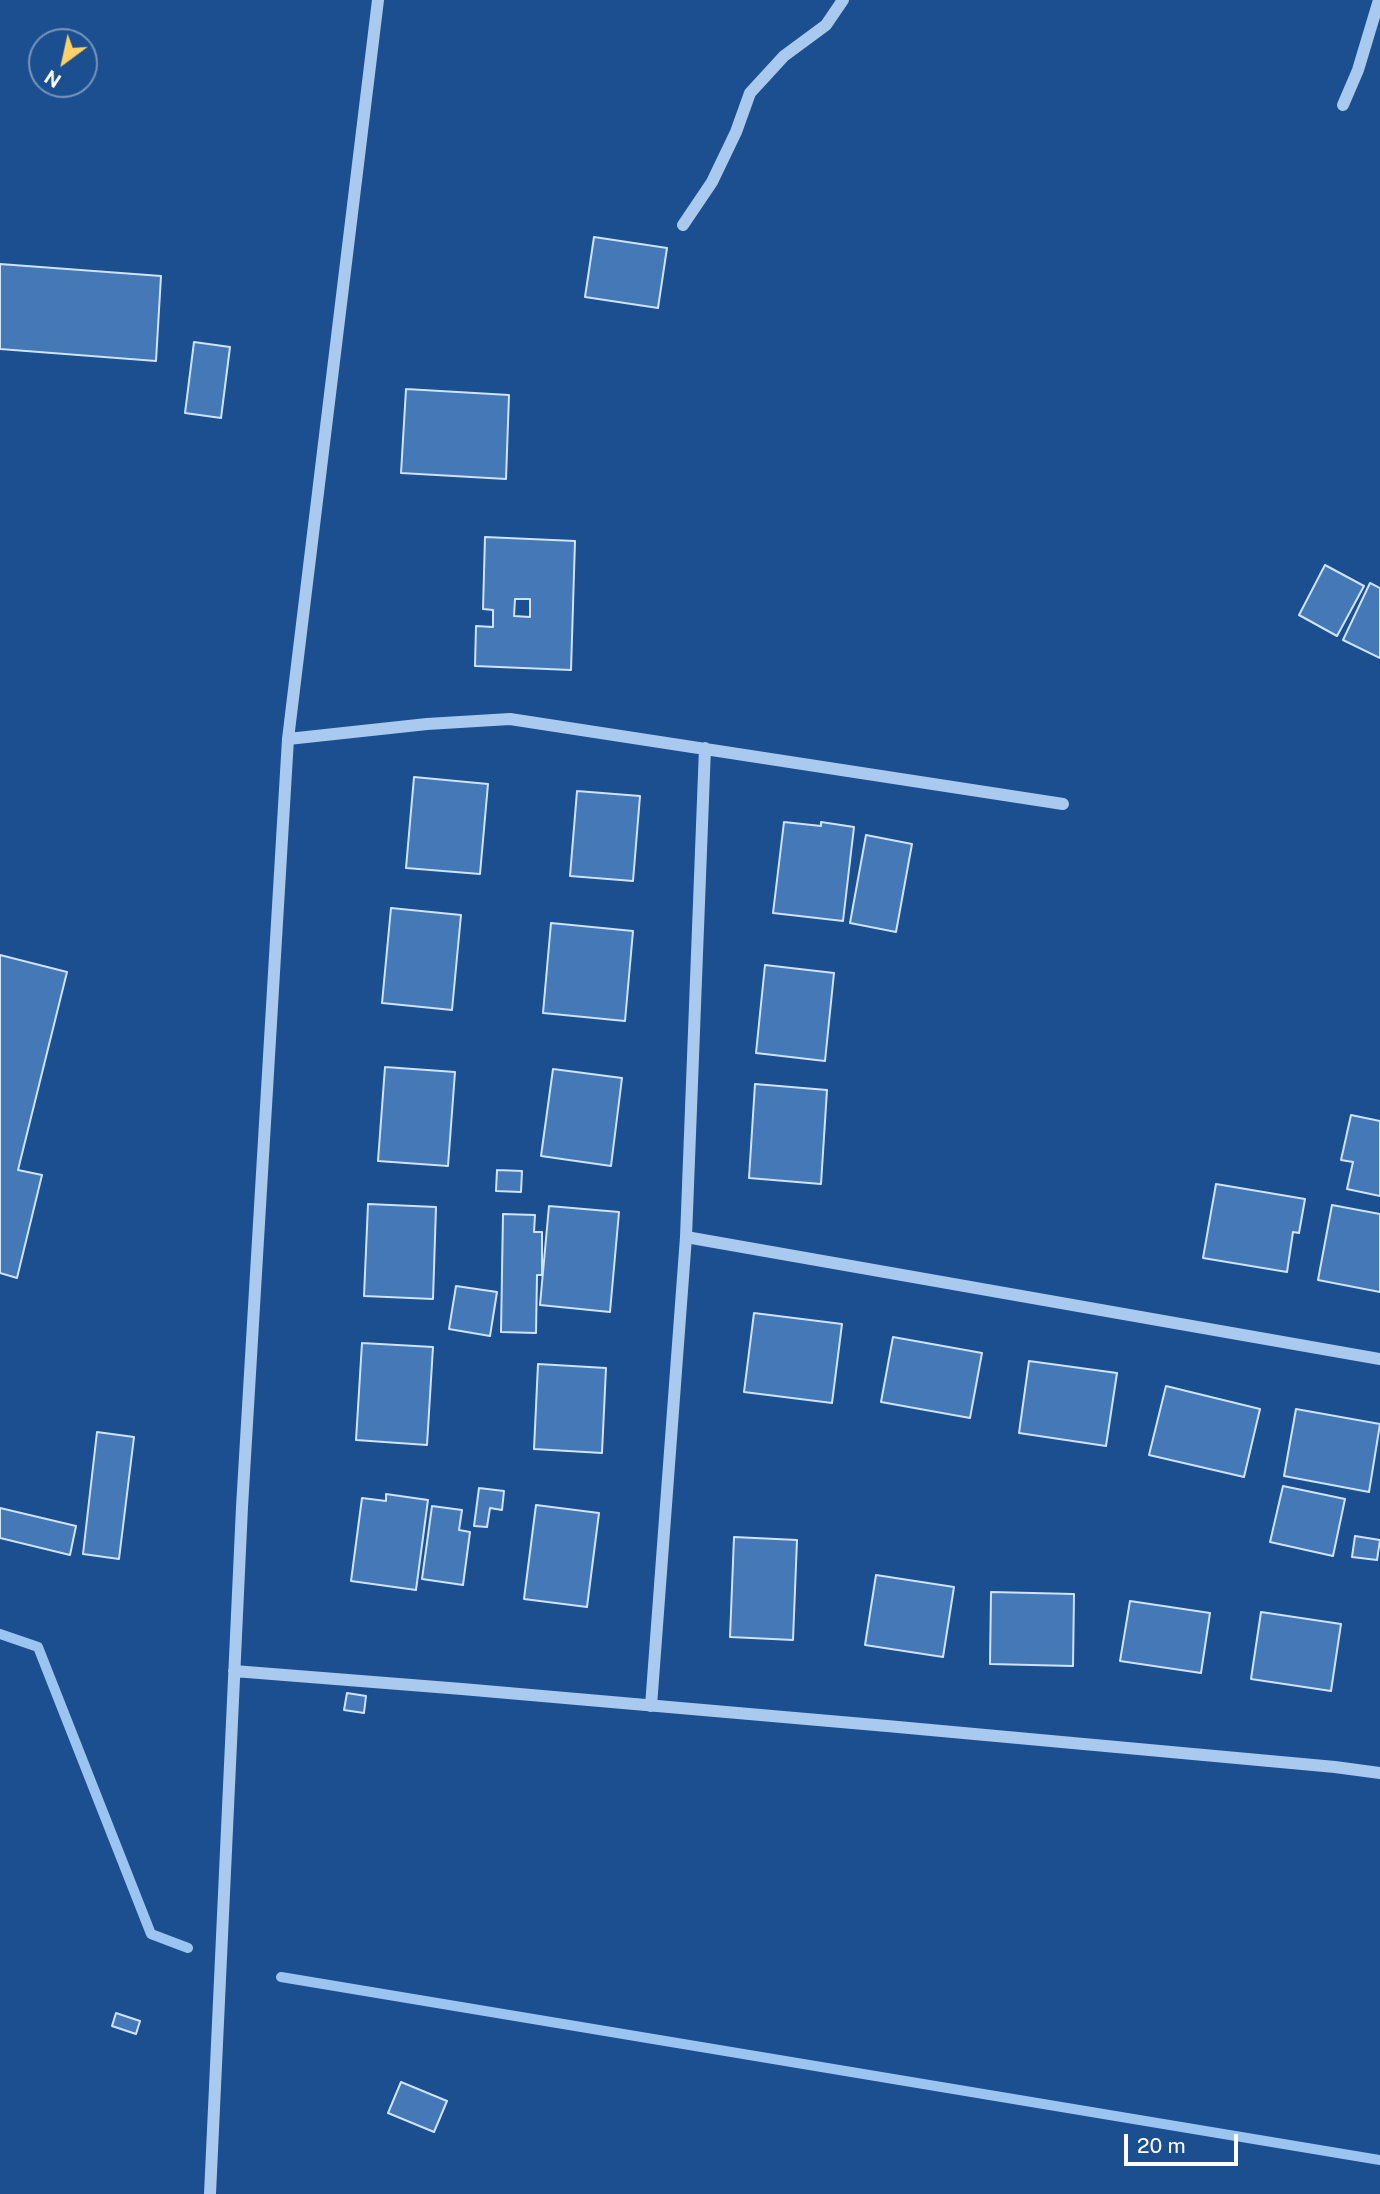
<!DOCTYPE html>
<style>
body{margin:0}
#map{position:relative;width:1380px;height:2194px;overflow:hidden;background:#1b4f8f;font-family:"Public Sans",sans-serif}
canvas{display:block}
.north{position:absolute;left:28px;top:28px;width:70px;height:70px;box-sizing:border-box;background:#1b4f8f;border:2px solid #7695bc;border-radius:50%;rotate:213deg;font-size:19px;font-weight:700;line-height:28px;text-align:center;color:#fff}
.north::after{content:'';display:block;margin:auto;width:24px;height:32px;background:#ffd166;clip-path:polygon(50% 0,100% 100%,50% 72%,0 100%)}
.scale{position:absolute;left:1124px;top:2134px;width:114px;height:32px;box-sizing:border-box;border:4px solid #fff;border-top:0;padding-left:9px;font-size:21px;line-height:24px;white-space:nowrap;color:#fff;-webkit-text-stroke:5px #1b4f8f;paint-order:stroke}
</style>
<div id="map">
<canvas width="1380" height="2194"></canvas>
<div class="north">N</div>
<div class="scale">20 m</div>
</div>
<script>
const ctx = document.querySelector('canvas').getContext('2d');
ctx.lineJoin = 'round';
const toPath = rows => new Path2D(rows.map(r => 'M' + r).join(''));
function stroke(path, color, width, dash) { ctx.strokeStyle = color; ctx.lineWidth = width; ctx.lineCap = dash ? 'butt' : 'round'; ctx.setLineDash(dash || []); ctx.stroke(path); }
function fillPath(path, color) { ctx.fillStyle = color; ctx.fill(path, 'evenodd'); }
const stream = toPath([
 [0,1634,38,1647,151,1934,188,1948],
 [281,1977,1380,2160]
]);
const building = toPath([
 [594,237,667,248,658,308,585,297,594,237],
 [0,264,161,276,156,361,0,349,0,264],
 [194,342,230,347,221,418,185,413,194,342],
 [406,389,509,395,506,479,401,473,406,389],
 [485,537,575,541,571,670,475,666,476,626,493,627,493,610,483,609,485,537],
 [515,599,530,599,530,617,514,616,515,599],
 [1325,565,1364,586,1337,636,1299,615,1325,565],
 [1370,583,1380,588,1380,658,1343,640,1370,583],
 [414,777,488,784,480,874,406,868,414,777],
 [577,791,640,796,633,881,570,876,577,791],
 [784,822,821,826,821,822,854,827,843,921,773,913,784,822],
 [866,835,912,844,896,932,850,923,866,835],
 [391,908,461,915,452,1010,382,1003,391,908],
 [551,923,633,931,625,1021,543,1013,551,923],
 [0,955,67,972,18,1170,42,1175,17,1278,0,1273,0,955],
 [765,965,834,973,825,1061,756,1053,765,965],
 [385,1067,455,1072,448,1166,378,1161,385,1067],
 [553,1069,622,1078,611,1166,541,1156,553,1069],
 [755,1084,827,1090,821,1184,749,1178,755,1084],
 [1351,1115,1380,1121,1380,1196,1347,1189,1353,1162,1341,1160,1351,1115],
 [497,1170,522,1171,521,1192,496,1191,497,1170],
 [1216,1184,1305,1199,1299,1233,1293,1232,1287,1272,1203,1258,1216,1184],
 [368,1204,436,1207,433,1299,364,1296,368,1204],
 [1332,1205,1380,1214,1380,1292,1318,1280,1332,1205],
 [549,1206,619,1212,610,1312,540,1305,549,1206],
 [503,1214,535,1215,534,1232,542,1232,542,1275,537,1275,536,1333,501,1332,503,1214],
 [456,1286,497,1292,490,1336,449,1329,456,1286],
 [754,1313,842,1324,832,1403,744,1392,754,1313],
 [893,1337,982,1353,970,1418,881,1402,893,1337],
 [362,1343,433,1347,427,1445,356,1440,362,1343],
 [1029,1361,1117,1373,1106,1446,1019,1433,1029,1361],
 [538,1364,606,1368,602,1453,534,1449,538,1364],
 [1166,1386,1260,1409,1244,1477,1149,1455,1166,1386],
 [1296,1409,1380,1424,1369,1492,1284,1476,1296,1409],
 [97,1432,134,1437,119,1559,83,1554,97,1432],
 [1283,1486,1345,1499,1333,1556,1270,1542,1283,1486],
 [479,1488,504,1491,502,1510,490,1508,487,1527,474,1526,479,1488],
 [386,1494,428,1500,416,1590,351,1581,362,1498,386,1501,386,1494],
 [536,1505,599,1513,587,1607,524,1599,536,1505],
 [432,1506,462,1510,459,1530,470,1532,463,1585,422,1579,432,1506],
 [0,1508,76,1526,70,1555,0,1538,0,1508],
 [1355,1536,1380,1540,1377,1560,1352,1557,1355,1536],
 [734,1537,797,1540,793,1640,730,1637,734,1537],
 [876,1575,954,1587,943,1657,865,1645,876,1575],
 [991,1592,1074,1594,1073,1666,990,1664,991,1592],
 [1130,1601,1210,1613,1201,1673,1120,1661,1130,1601],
 [1261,1612,1341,1624,1331,1691,1251,1679,1261,1612],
 [347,1693,366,1696,364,1713,344,1710,347,1693],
 [116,2013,140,2021,136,2034,112,2026,116,2013],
 [401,2082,447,2101,434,2132,388,2113,401,2082]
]);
const minor = toPath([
 [1343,105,1358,70,1379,0],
 [683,225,712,182,736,132,750,93,784,56,826,25,843,0],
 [288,739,427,724,510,719,1063,804],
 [686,1237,1380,1359],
 [234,1671,462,1689,887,1726,1335,1767,1380,1773],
 [651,1706,686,1237,705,748],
 [210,2194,242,1507,288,739,378,0]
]);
stroke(stream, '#9cc4f0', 10);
fillPath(building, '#4478b7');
stroke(building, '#cfe3fa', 2);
stroke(minor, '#a9c9ee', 12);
</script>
